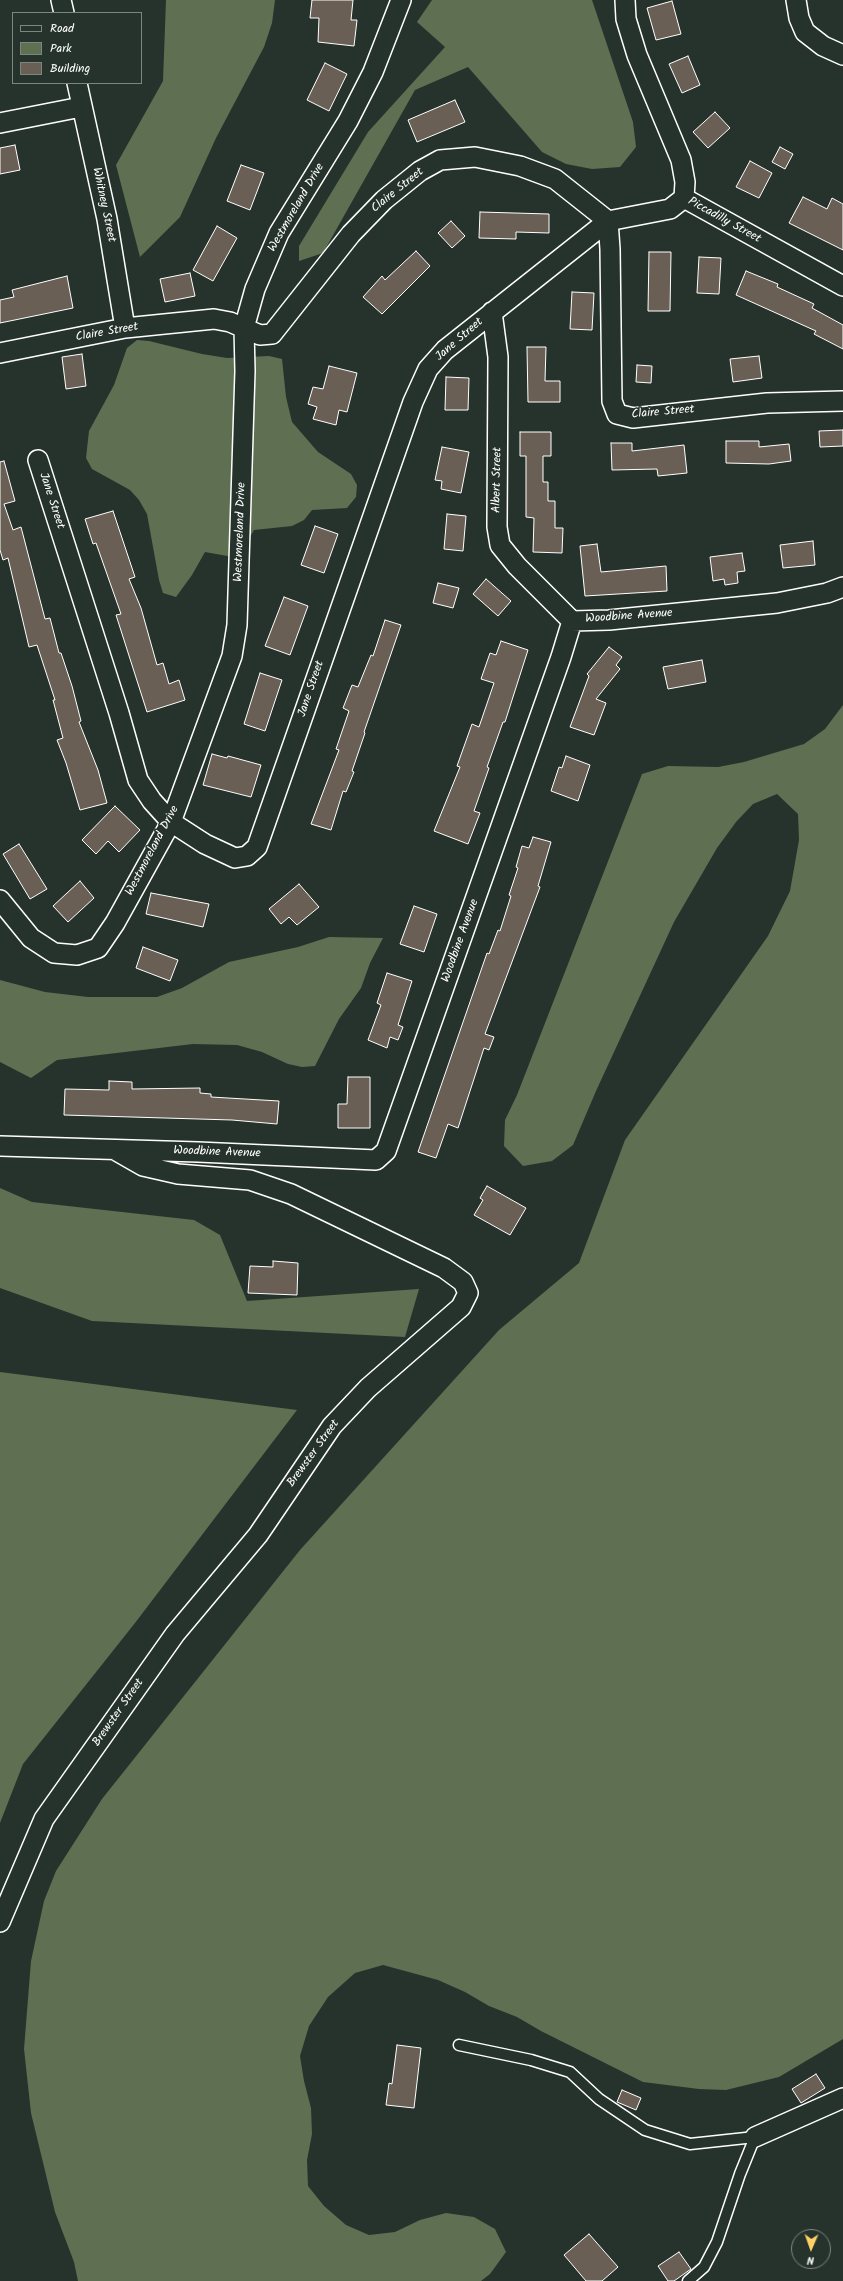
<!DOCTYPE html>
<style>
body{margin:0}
#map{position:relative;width:843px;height:2281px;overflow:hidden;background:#26332d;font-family:Kalam,sans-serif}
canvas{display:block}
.legend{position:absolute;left:12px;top:12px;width:130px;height:72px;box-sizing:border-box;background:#26332d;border:1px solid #7d8581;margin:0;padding:5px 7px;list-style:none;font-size:12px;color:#fff}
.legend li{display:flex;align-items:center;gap:8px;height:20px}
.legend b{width:20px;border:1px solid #7d8581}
.north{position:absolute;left:791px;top:2229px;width:40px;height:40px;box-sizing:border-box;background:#26332d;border:1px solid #7d8581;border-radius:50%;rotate:182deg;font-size:11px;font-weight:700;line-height:16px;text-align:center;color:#fff}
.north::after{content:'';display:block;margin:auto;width:14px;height:18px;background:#ffd166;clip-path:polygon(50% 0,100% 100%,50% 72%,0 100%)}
</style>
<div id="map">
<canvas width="843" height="2281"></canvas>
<ul class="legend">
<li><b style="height:5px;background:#26332d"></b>Road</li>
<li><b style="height:11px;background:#5f6f51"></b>Park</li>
<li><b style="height:11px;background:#6a5f54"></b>Building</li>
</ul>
<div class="north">N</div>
</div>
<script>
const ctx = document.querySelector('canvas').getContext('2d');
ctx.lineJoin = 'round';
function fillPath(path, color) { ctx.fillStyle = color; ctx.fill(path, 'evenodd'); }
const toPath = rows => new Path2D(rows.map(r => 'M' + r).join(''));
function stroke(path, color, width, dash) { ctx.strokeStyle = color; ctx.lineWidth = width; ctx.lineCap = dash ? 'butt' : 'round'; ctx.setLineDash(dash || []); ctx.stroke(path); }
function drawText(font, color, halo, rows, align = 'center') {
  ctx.font = font + ' Kalam,sans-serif'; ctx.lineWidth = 3; ctx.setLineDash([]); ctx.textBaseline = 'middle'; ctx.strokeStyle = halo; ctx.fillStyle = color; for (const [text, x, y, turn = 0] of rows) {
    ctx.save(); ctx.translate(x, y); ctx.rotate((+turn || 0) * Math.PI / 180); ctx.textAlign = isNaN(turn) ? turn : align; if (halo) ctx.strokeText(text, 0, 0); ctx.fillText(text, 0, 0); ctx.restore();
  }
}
const green = toPath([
 [166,0,275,0,272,23,264,47,216,138,180,217,140,257,116,165,163,81],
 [432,0,592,0,633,122,636,147,620,167,592,169,566,164,542,152,468,67,415,90,323,253,299,261,299,246,368,132,445,47,417,22],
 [137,340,149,341,202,354,227,358,269,356,282,359,286,397,292,422,318,452,351,474,357,485,356,497,347,508,312,510,304,520,292,526,254,530,245,546,233,557,205,552,192,575,176,597,163,593,159,580,147,514,139,500,130,490,92,469,86,458,89,431,114,385,127,348],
 [843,705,843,2039,779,2077,726,2090,699,2089,643,2082,541,2031,517,2017,489,2006,465,1992,438,1980,383,1965,355,1973,328,1997,309,2026,300,2056,304,2081,311,2108,312,2134,307,2160,308,2186,324,2206,346,2225,369,2235,395,2232,420,2220,446,2213,474,2217,495,2229,506,2252,490,2274,481,2281,78,2281,74,2262,55,2212,31,2113,24,2049,31,1961,44,1901,56,1871,102,1799,300,1550,499,1330,579,1263,625,1140,768,936,790,891,799,840,798,814,777,794,753,804,736,822,717,848,674,922,596,1091,573,1145,552,1161,523,1166,504,1146,505,1120,517,1095,642,774,668,766,718,767,744,762,804,744,825,729],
 [329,937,383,938,370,963,361,988,339,1019,315,1066,302,1067,288,1064,262,1052,237,1045,193,1044,57,1060,31,1078,0,1062,0,980,45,992,88,997,157,997,182,988,229,962,298,947],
 [0,1188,32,1202,194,1220,220,1235,247,1301,419,1289,405,1337,92,1321,0,1288],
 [0,1372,297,1410,135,1623,23,1764,0,1823]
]);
const building = toPath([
 [312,0,353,0,351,20,357,20,354,46,318,42,319,18,310,18,312,0],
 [672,1,681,34,656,40,647,8,672,1],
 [688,56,700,85,682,93,669,64,688,56],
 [325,63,347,74,329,111,307,100,325,63],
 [455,100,465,122,417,142,408,120,455,100],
 [715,112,730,128,708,148,693,132,715,112],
 [15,145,20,170,0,174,0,148,15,145],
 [780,147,793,154,785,169,772,162,780,147],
 [750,161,772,173,759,198,736,187,750,161],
 [241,165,264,173,250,210,227,201,241,165],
 [803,197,827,209,832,198,843,204,843,250,789,223,803,197],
 [480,212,549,214,549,233,516,232,516,239,479,238,480,212],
 [451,221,465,236,452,248,438,233,451,221],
 [217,226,237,238,213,281,193,270,217,226],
 [416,251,430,266,382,314,363,297,382,276,385,280,416,251],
 [649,252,671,252,670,311,648,311,649,252],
 [699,257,721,258,719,294,697,293,699,257],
 [746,271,778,284,777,287,814,304,812,308,843,325,843,349,814,334,816,331,736,295,746,271],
 [190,273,195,296,165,302,160,279,190,273],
 [67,276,73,308,0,323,0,300,14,297,12,290,67,276],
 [572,292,594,293,592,330,570,329,572,292],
 [527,347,546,347,545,381,560,381,560,402,528,402,527,347],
 [82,354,86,386,66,389,62,357,82,354],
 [759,356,762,378,733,382,730,359,759,356],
 [637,365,652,366,651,383,636,382,637,365],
 [329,366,357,373,347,412,339,410,336,425,313,419,317,407,308,404,313,387,323,389,329,366],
 [446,377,469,378,468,410,445,410,446,377],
 [843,430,843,446,820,447,819,431,843,430],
 [520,432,551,432,551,456,543,456,543,482,548,482,548,501,555,501,555,528,563,528,562,553,533,552,534,518,526,517,526,456,520,456,520,432],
 [726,441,759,441,759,447,789,444,791,461,769,464,726,463,726,441],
 [611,443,632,443,632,451,684,445,687,473,658,476,657,469,612,470,611,443],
 [442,447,469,452,461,493,441,489,442,481,435,480,442,447],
 [4,461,15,501,4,504,13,530,21,527,45,619,50,618,59,653,61,653,72,686,81,721,79,722,98,770,107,803,80,810,66,763,57,740,63,738,53,700,55,700,37,645,29,647,8,558,3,560,0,550,0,462,4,461],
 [113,511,135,577,129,579,141,608,157,665,163,663,169,684,179,680,185,700,147,712,116,615,121,614,96,543,93,544,85,519,113,511],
 [447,514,466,516,463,551,444,549,447,514],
 [315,526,338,534,324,573,301,565,315,526],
 [813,541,815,565,783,568,780,545,813,541],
 [597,544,601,572,666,566,667,591,585,596,580,546,597,544],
 [742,553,745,571,737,572,738,583,725,585,724,579,713,581,710,557,742,553],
 [486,579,511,601,498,616,473,594,486,579],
 [438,583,459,588,453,608,433,603,438,583],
 [284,597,308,606,290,655,265,646,284,597],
 [385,620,401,625,364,732,365,733,352,771,354,772,346,792,343,791,331,830,311,824,339,750,336,749,349,711,343,708,352,685,358,687,371,655,373,656,385,620],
 [501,641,528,650,505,722,503,722,487,767,489,768,474,811,480,813,468,844,434,831,460,767,457,766,472,724,479,727,494,683,481,679,490,653,496,655,501,641],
 [609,647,622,657,616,665,620,669,596,699,606,703,594,735,570,727,589,676,587,674,609,647],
 [702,660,706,682,668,689,663,667,702,660],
 [260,673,282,680,265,731,244,724,260,673],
 [212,754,227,758,228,756,261,765,251,797,203,785,212,754],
 [566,756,590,765,578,801,551,791,559,767,562,768,566,756],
 [115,806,140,830,119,852,108,841,96,854,82,840,115,806],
 [533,837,551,842,538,886,540,887,485,1034,494,1037,489,1050,484,1048,458,1128,448,1124,436,1158,418,1152,487,953,489,954,498,930,500,931,511,896,509,895,518,868,516,867,522,846,529,848,533,837],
 [19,844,47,889,30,899,3,854,19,844],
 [80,881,94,898,68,922,53,906,80,881],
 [299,884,319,907,297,925,289,917,281,924,269,909,299,884],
 [151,893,209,904,203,927,146,914,151,893],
 [414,906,437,914,424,952,400,944,414,906],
 [143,947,178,960,170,981,136,968,143,947],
 [387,973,412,981,398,1025,403,1027,398,1040,390,1037,387,1048,368,1040,381,1005,377,1003,387,973],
 [348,1077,370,1077,370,1128,338,1128,338,1104,347,1104,348,1077],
 [109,1081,132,1082,132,1089,200,1088,200,1093,211,1094,211,1097,279,1101,277,1124,232,1120,64,1115,65,1089,109,1090,109,1081],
 [487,1186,526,1208,510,1235,474,1215,483,1200,480,1198,487,1186],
 [273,1261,298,1263,297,1295,248,1293,250,1266,273,1267,273,1261],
 [397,2045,421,2048,414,2108,386,2105,389,2083,392,2084,397,2045],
 [816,2074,825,2088,801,2103,792,2089,816,2074],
 [622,2090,641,2098,636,2110,617,2102,622,2090],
 [589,2234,618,2267,602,2281,586,2281,564,2255,589,2234],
 [679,2252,691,2269,674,2281,668,2281,658,2266,679,2252]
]);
const lane = toPath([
 [459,2045,531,2060,570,2072,599,2099,645,2130,690,2144,755,2137,740,2174,717,2242,704,2267,688,2281]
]);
const street = toPath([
 [61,0,64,13],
 [625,0,626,19,637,55,681,160,685,182,684,198],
 [796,0,799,18,805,32,823,46,843,55],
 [77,83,107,219,125,328],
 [0,123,81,107],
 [684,198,843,286],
 [492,312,498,357,497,527,500,545,517,566,572,621],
 [0,353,125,328,214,319,230,322,260,335,272,334,351,234,384,200,420,171,440,160,475,157,520,166,555,179,608,221,610,249,612,401,617,414,633,418,767,403,843,401],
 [38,460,119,713,138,780,152,801,171,822,205,844,235,858,247,856,257,847,413,402,428,369,445,350,608,221,670,209,684,198],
 [572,621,609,620,777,603,827,593,843,587],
 [0,900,31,938,54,953,77,955,98,948,115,923,171,822,232,656,237,625,245,371,244,328,255,289,279,233,348,121,373,72,401,0],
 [0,1146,198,1152,376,1160,386,1151,561,657,572,621],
 [0,1922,44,1819,175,1634,258,1535,332,1426,368,1388,461,1307,468,1293,463,1282,444,1268,291,1194,250,1180,178,1174,143,1166,115,1150],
 [755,2137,843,2098]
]);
const streetNames = [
 ["Claire Street",398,191,-39],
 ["Whitney Street",103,205,78],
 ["Westmoreland Drive",297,208,-60],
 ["Piccadilly Street",724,221,29],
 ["Claire Street",107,333,-10],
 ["Jane Street",460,340,-41],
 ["Claire Street",663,413,-5],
 ["Albert Street",498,480,-89],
 ["Jane Street",51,501,72],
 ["Westmoreland Drive",241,532,-88],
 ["Woodbine Avenue",629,617,-4],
 ["Jane Street",312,689,-71],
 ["Westmoreland Drive",153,851,-62],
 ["Woodbine Avenue",461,941,-70],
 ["Woodbine Avenue",217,1153,2],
 ["Brewster Street",314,1454,-54],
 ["Brewster Street",119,1713,-55]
];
fillPath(green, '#5f6f51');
fillPath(building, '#6a5f54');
stroke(building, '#fff', 1);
stroke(lane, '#fff', 13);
stroke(street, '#fff', 22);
stroke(lane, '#26332d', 10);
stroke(street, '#26332d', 19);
drawText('12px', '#fff', '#26332d', streetNames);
</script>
